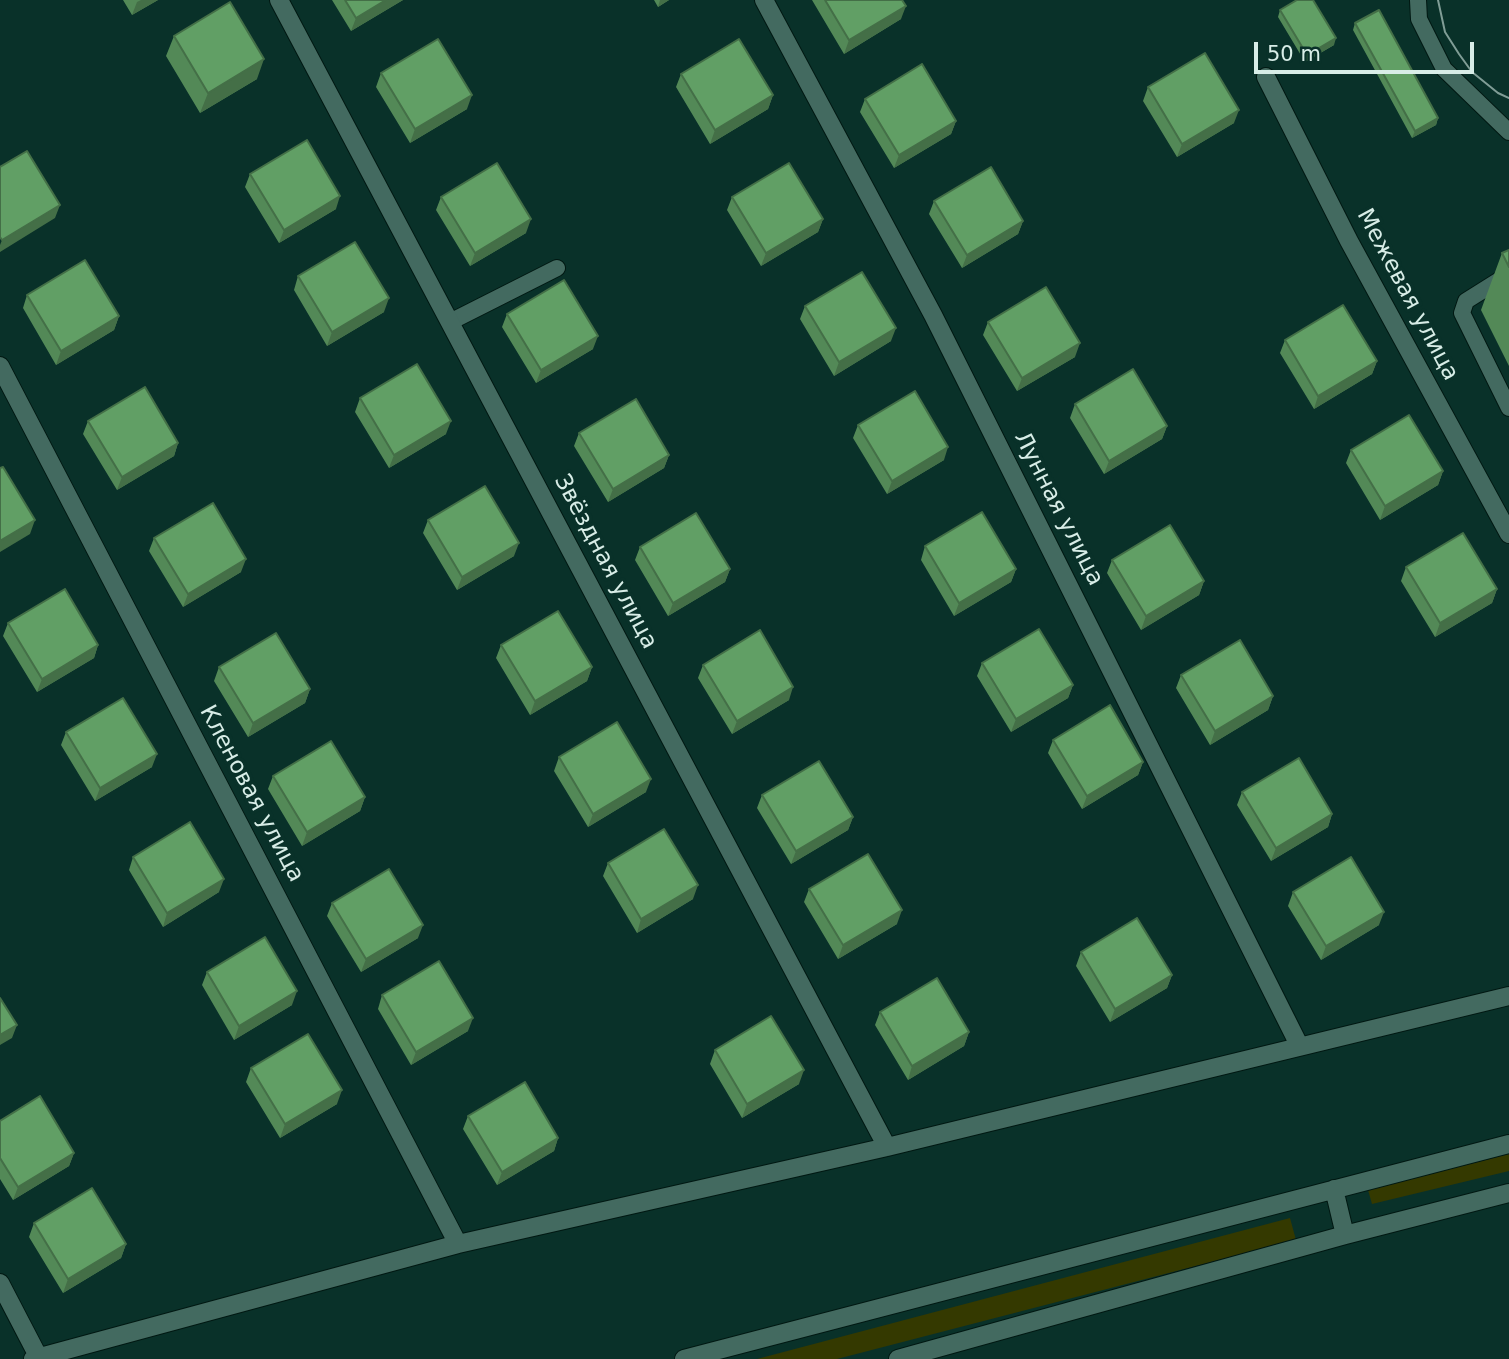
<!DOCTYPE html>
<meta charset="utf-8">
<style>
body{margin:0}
#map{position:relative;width:1509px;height:1359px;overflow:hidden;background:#093129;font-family:"DejaVu Sans",sans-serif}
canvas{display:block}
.scale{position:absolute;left:1254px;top:42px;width:220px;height:32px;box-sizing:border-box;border:4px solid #d8ede7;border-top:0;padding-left:9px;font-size:21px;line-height:24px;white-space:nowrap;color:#d8ede7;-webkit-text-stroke:5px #093129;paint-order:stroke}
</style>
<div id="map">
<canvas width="1509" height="1359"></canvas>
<div class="scale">50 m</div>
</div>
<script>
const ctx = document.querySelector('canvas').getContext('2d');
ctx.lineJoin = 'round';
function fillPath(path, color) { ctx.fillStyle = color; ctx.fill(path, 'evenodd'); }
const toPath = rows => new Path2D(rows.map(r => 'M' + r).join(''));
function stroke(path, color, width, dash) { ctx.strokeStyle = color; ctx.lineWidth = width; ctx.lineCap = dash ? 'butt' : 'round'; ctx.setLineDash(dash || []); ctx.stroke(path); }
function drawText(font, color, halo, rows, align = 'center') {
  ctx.font = font + ' "DejaVu Sans",sans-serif'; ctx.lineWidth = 7; ctx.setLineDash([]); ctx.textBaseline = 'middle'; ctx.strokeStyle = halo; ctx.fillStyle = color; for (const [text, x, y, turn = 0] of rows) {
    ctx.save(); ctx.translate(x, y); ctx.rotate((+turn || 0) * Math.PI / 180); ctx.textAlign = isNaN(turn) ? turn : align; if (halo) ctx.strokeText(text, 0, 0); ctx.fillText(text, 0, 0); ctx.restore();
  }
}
const green = toPath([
 [1509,1154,1509,1171,1372,1204,1368,1190],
 [1290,1218,1296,1240,837,1359,757,1359]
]);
const lane = toPath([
 [1418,0,1419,19,1444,69,1509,132],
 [1509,274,1466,301,1462,313,1509,408],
 [450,322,557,268]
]);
const street = toPath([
 [279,0,887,1147],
 [764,0,933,315,1299,1045],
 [1266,77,1349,241,1509,534],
 [0,366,458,1244],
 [0,1283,39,1358],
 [33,1359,458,1244,887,1147,1509,996]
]);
const secondary = toPath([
 [1334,1189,1345,1235],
 [684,1359,1509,1144],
 [898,1359,1345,1235,1509,1193]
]);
const tram = toPath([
 [1438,0,1445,32,1459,54,1472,72,1498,93,1509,98]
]);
const wall = toPath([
 [123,0,158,0,132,15],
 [332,0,403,0,351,31],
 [654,0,669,0,658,7],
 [812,0,902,0,901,19,844,54],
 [1280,10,1334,45,1305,62,1278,17],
 [1355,23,1438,118,1436,125,1412,138,1353,30],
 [174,36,257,79,200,113,166,56],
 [381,73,467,109,410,143,376,87],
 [681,74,773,95,768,109,710,144,676,87],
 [1148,87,1234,123,1177,157,1143,101],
 [865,99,956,121,951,134,894,168,860,112],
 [250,174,336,209,279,243,245,187],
 [441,197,526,233,470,266,436,210],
 [732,197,823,219,818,232,761,266,727,210],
 [934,201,1023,221,1018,234,962,268,929,214],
 [1509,250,1509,366,1481,310,1502,253],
 [298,276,384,312,327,346,294,290],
 [27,295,119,316,114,330,56,365,23,308],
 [805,306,891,341,834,376,800,319],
 [507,314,593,349,536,383,502,327],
 [988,322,1075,357,1017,391,983,335],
 [1285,340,1377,361,1372,374,1314,409,1280,353],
 [360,398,446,434,389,468,355,412],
 [1075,404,1167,426,1162,439,1104,474,1070,418],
 [88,421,178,443,174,456,117,490,83,434],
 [858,425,944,460,887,494,853,438],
 [579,433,669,455,664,468,608,502,574,446],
 [1351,450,1443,471,1438,485,1380,520,1346,463],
 [428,520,514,556,457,590,423,533],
 [154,538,241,572,183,607,149,551],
 [925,546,1016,569,1011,582,954,616,921,560],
 [640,547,730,569,725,582,668,616,635,560],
 [1112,560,1204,581,1199,595,1141,630,1107,573],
 [1406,567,1497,589,1492,603,1435,637,1401,581],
 [8,623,98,645,94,658,37,692,3,636],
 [501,645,592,667,587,681,530,715,496,658],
 [982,663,1073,685,1068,698,1011,732,977,676],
 [703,665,789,700,732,734,698,678],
 [219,667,310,689,305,703,248,737,214,681],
 [1181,675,1273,696,1268,710,1210,745,1176,688],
 [66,732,152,767,95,801,61,745],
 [1053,740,1143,762,1138,775,1082,809,1048,753],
 [559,757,646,792,588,827,554,771],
 [273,776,365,797,360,811,302,846,268,789],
 [1242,792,1332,814,1328,827,1271,861,1237,805],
 [762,795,853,817,848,830,791,864,757,808],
 [133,857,219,892,163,927,129,870],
 [608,863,693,899,637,933,603,876],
 [809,889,897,924,838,959,804,902],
 [1293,892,1379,925,1321,960,1288,906],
 [332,903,418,938,361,972,327,916],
 [1081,952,1172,975,1167,988,1110,1022,1076,966],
 [207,972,292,1005,234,1040,202,985],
 [382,995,468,1031,411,1065,378,1009],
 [880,1012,969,1032,964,1046,908,1080,875,1025],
 [715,1050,799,1084,742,1118,710,1064],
 [251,1068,337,1104,280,1138,246,1082],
 [468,1116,558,1138,554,1151,497,1185,463,1129],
 [0,1121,74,1153,69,1166,13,1200,0,1179],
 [34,1223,126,1244,121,1258,63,1293,29,1237]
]);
const shadedWall = toPath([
 [141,0,158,0,132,15,137,2],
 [386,0,403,0,351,31,356,18],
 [660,0,669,0,658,7],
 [906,6,901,19,844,54,849,40],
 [1336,38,1334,45,1305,62,1307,55],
 [264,59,257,79,200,113,208,93],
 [472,95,467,109,410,143,415,129],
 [773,95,768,109,710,144,715,130],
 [1239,110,1234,123,1177,157,1182,144],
 [1438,118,1436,125,1412,138,1415,131],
 [956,121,951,134,894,168,899,155],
 [340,196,336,209,279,243,284,230],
 [60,205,55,218,0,252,0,245,2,240],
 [531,219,526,233,470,266,475,253],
 [823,219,818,232,761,266,766,253],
 [1023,221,1018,234,962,268,967,255],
 [389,298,384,312,327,346,332,332],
 [119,316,114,330,56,365,61,351],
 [896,328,891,341,834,376,839,362],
 [598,336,593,349,536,383,541,370],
 [1080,343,1075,357,1017,391,1022,378],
 [1377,361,1372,374,1314,409,1318,396],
 [451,421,446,434,389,468,394,455],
 [1167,426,1162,439,1104,474,1109,461],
 [178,443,174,456,117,490,122,477],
 [948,447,944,460,887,494,892,481],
 [669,455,664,468,608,502,613,489],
 [1443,471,1438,485,1380,520,1385,506],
 [35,520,30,534,0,552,0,541],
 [519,543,514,556,457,590,462,577],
 [246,559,241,572,183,607,188,594],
 [730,569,725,582,668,616,673,603],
 [1016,569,1011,582,954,616,959,603],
 [1204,581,1199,595,1141,630,1146,616],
 [1497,589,1492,603,1435,637,1440,623],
 [98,645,94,658,37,692,42,679],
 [592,667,587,681,530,715,535,701],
 [1073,685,1068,698,1011,732,1016,719],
 [793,687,789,700,732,734,737,721],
 [310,689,305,703,248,737,253,723],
 [1273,696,1268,710,1210,745,1215,731],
 [157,754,152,767,95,801,100,788],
 [1143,762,1138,775,1082,809,1087,796],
 [651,779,646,792,588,827,593,814],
 [365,797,360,811,302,846,307,832],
 [1332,814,1328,827,1271,861,1276,848],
 [853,817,848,830,791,864,796,851],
 [224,879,219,892,163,927,167,913],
 [698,885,693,899,637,933,641,919],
 [902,910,897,924,838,959,843,945],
 [1384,912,1379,925,1321,960,1326,946],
 [423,925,418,938,361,972,366,959],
 [1172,975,1167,988,1110,1022,1115,1009],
 [297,991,292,1005,234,1040,239,1026],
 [473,1018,468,1031,411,1065,416,1052],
 [17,1025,12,1038,0,1045,0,1035],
 [969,1032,964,1046,908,1080,912,1066],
 [804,1070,799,1084,742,1118,747,1104],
 [342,1090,337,1104,280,1138,285,1124],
 [558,1138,554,1151,497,1185,502,1172],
 [74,1153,69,1166,13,1200,18,1187],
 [126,1244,121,1258,63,1293,68,1279]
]);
const building = toPath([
 [345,0,386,0,356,18,345,0],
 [825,0,902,0,906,6,849,40,825,0],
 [1297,0,1313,0,1336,38,1307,55,1280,10,1297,0],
 [230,2,264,59,208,93,174,36,230,2],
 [1379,10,1438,118,1415,131,1355,23,1379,10],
 [438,39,472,95,415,129,381,73,438,39],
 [739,39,773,95,715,130,681,74,739,39],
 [1205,53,1239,110,1182,144,1148,87,1205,53],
 [922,64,956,121,899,155,865,99,922,64],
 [307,140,340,196,284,230,250,174,307,140],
 [27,151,60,205,2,240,0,237,0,167,27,151],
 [497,163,531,219,475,253,441,197,497,163],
 [789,163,823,219,766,253,732,197,789,163],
 [991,167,1023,221,967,255,934,201,991,167],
 [355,242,389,298,332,332,298,276,355,242],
 [1509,250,1509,267,1502,253,1509,250],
 [85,260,119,316,61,351,27,295,85,260],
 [862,272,896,328,839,362,805,306,862,272],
 [564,280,598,336,541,370,507,314,564,280],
 [1046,287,1080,343,1022,378,988,322,1046,287],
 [1343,305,1377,361,1318,396,1285,340,1343,305],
 [417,364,451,421,394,455,360,398,417,364],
 [1133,369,1167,426,1109,461,1075,404,1133,369],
 [145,387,178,443,122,477,88,421,145,387],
 [915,391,948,447,892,481,858,425,915,391],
 [636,399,669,455,613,489,579,433,636,399],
 [1409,415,1443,471,1385,506,1351,450,1409,415],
 [3,467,35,520,0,541,0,468,3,467],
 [485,486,519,543,462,577,428,520,485,486],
 [213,503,246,559,188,594,154,538,213,503],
 [982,512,1016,569,959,603,925,546,982,512],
 [696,513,730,569,673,603,640,547,696,513],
 [1170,525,1204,581,1146,616,1112,560,1170,525],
 [1463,533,1497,589,1440,623,1406,567,1463,533],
 [65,589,98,645,42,679,8,623,65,589],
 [558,611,592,667,535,701,501,645,558,611],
 [1039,629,1073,685,1016,719,982,663,1039,629],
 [760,630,793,687,737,721,703,665,760,630],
 [276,633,310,689,253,723,219,667,276,633],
 [1240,640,1273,696,1215,731,1181,675,1240,640],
 [123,698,157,754,100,788,66,732,123,698],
 [1110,705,1143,762,1087,796,1053,740,1110,705],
 [617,722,651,779,593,814,559,757,617,722],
 [331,741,365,797,307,832,273,776,331,741],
 [1299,758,1332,814,1276,848,1242,792,1299,758],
 [819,761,853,817,796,851,762,795,819,761],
 [190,822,224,879,167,913,133,857,190,822],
 [664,829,698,885,641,919,608,863,664,829],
 [868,854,902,910,843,945,809,889,868,854],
 [1351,857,1384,912,1326,946,1293,892,1351,857],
 [389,869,423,925,366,959,332,903,389,869],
 [1137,918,1172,975,1115,1009,1081,952,1137,918],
 [265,937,297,991,239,1026,207,972,265,937],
 [439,961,473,1018,416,1052,382,995,439,961],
 [937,978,969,1032,912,1066,880,1012,937,978],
 [0,998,17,1025,0,1035,0,998],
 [771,1016,804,1070,747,1104,715,1050,771,1016],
 [308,1034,342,1090,285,1124,251,1068,308,1034],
 [525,1082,558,1138,502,1172,468,1116,525,1082],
 [40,1096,74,1153,18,1187,0,1158,0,1121,40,1096],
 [92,1188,126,1244,68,1279,34,1223,92,1188]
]);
const streetNames = [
 ["Межевая улица",1407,295,62],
 ["Лунная улица",1058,509,63],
 ["Звёздная улица",605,562,62],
 ["Кленовая улица",251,794,62]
];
fillPath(green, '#343900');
stroke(lane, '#001812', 18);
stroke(street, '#001812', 20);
stroke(secondary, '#001812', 20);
stroke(lane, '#436a60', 16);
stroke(street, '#436a60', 18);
stroke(secondary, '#436a60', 18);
stroke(tram, '#809d96', 2);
fillPath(wall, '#538957');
fillPath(shadedWall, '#446f47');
fillPath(building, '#619f65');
stroke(building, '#446f47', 2);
drawText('23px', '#d8ede7', '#093129', streetNames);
</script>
